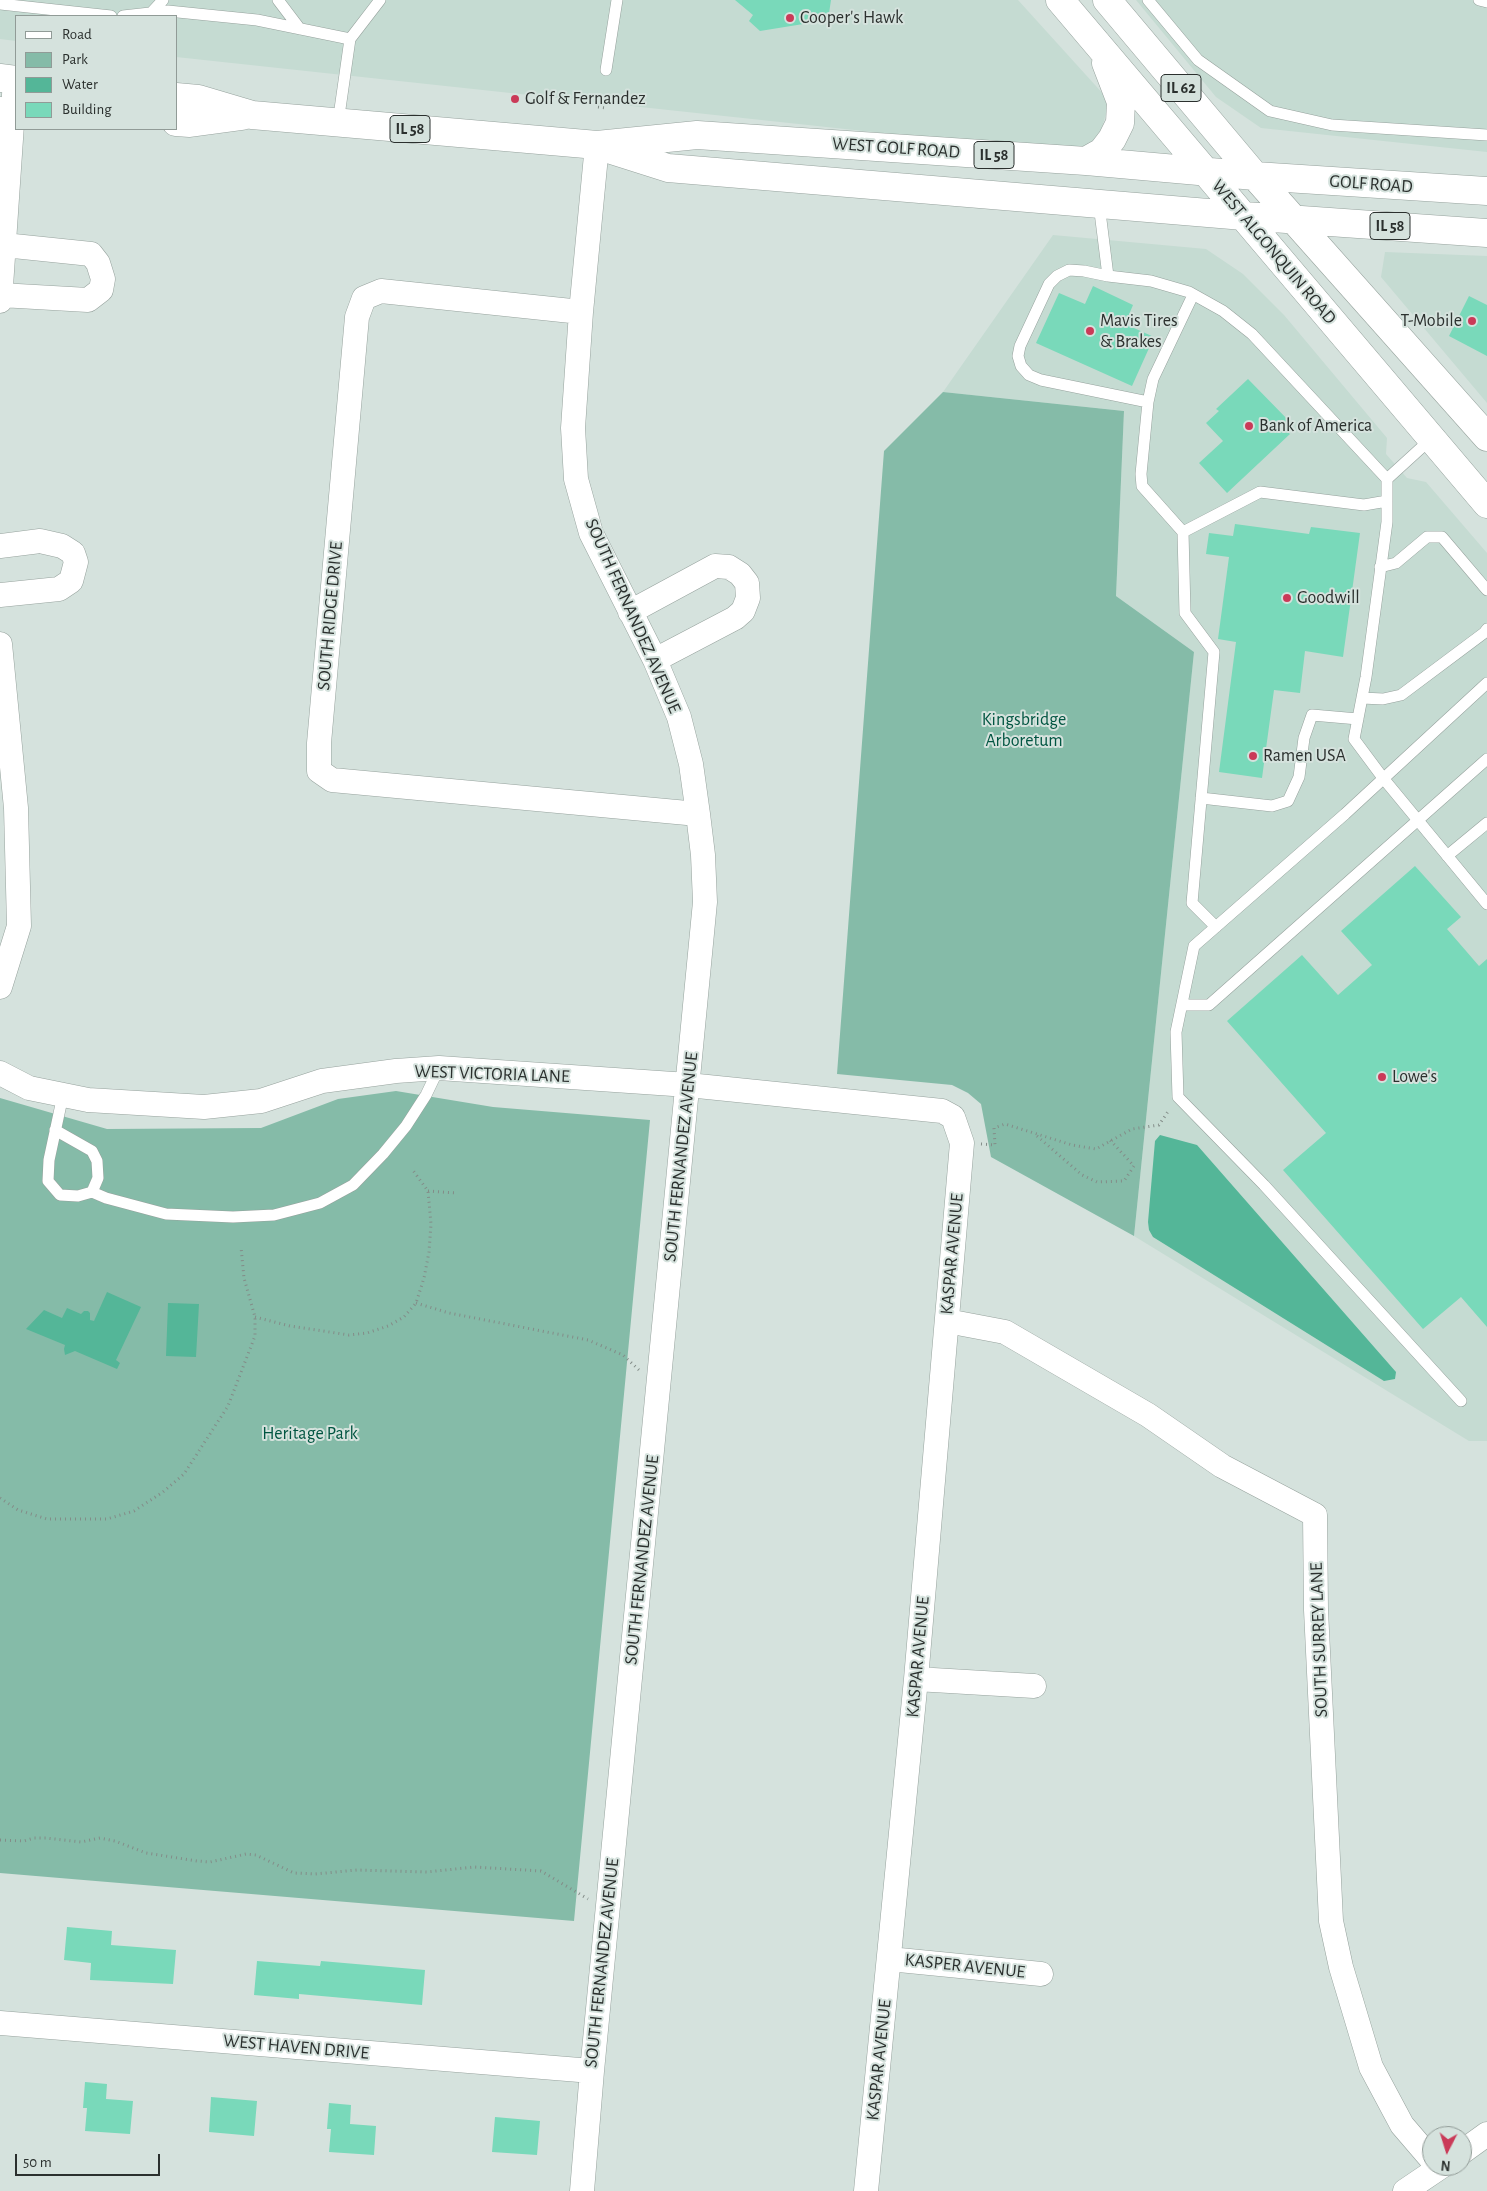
<!DOCTYPE html>
<style>
body{margin:0}
#map{position:relative;width:1487px;height:2191px;overflow:hidden;background:#d5e2dd;font-family:"Alegreya Sans",sans-serif}
canvas{display:block}
.legend{position:absolute;left:15px;top:15px;width:162px;height:115px;box-sizing:border-box;background:#d5e2dd;border:1px solid #919b97;margin:0;padding:6px 9px;list-style:none;font-size:15px;color:#2b302e}
.legend li{display:flex;align-items:center;gap:10px;height:25px}
.legend b{width:25px;border:1px solid #919b97}
.north{position:absolute;left:1422px;top:2126px;width:50px;height:50px;box-sizing:border-box;background:#d5e2dd;border:1px solid #919b97;border-radius:50%;rotate:185deg;font-size:14px;font-weight:700;line-height:20px;text-align:center;color:#2b302e}
.north::after{content:'';display:block;margin:auto;width:18px;height:22px;background:#ca3a58;clip-path:polygon(50% 0,100% 100%,50% 72%,0 100%)}
.scale{position:absolute;left:15px;top:2154px;width:145px;height:22px;box-sizing:border-box;border:2px solid #2b302e;border-top:0;padding-left:6px;font-size:15px;line-height:18px;white-space:nowrap;color:#2b302e;-webkit-text-stroke:4px #d5e2dd;paint-order:stroke}
</style>
<div id="map">
<canvas width="1487" height="2191"></canvas>
<ul class="legend">
<li><b style="height:6px;background:#fff"></b>Road</li>
<li><b style="height:14px;background:#85bba8"></b>Park</li>
<li><b style="height:14px;background:#54b698"></b>Water</li>
<li><b style="height:14px;background:#79d9ba"></b>Building</li>
</ul>
<div class="north">N</div>
<div class="scale">50 m</div>
</div>
<script>
const ctx = document.querySelector('canvas').getContext('2d');
ctx.lineJoin = 'round';
function fillPath(path, color) { ctx.fillStyle = color; ctx.fill(path, 'evenodd'); }
const toPath = rows => new Path2D(rows.map(r => 'M' + r).join(''));
function stroke(path, color, width, dash) { ctx.strokeStyle = color; ctx.lineWidth = width; ctx.lineCap = dash ? 'butt' : 'round'; ctx.setLineDash(dash || []); ctx.stroke(path); }
function drawText(font, color, halo, rows, align = 'center') {
  ctx.font = font + ' "Alegreya Sans",sans-serif'; ctx.lineWidth = 4; ctx.setLineDash([]); ctx.textBaseline = 'middle'; ctx.strokeStyle = halo; ctx.fillStyle = color; for (const [text, x, y, turn = 0] of rows) {
    ctx.save(); ctx.translate(x, y); ctx.rotate((+turn || 0) * Math.PI / 180); ctx.textAlign = isNaN(turn) ? turn : align; if (halo) ctx.strokeText(text, 0, 0); ctx.fillText(text, 0, 0); ctx.restore();
  }
}
const built = toPath([
 [0,0,1018,0,1105,96,1107,109,1102,128,1090,149,1068,153,176,57,176,16,16,16,16,41,0,39],
 [1136,0,1487,0,1487,152,1261,128,1216,97],
 [1053,235,1206,249,1243,274,1284,315,1387,438,1386,454,1407,478,1426,482,1487,553,1487,1441,1469,1441,1134,1236,1194,652,1116,596,1124,411,943,392],
 [1385,252,1487,256,1487,403,1381,277]
]);
const green = toPath([
 [943,392,1124,411,1116,596,1194,652,1134,1236,991,1157,981,1104,968,1093,952,1085,837,1074,884,451],
 [396,1091,493,1107,650,1120,574,1921,0,1873,0,1098,107,1129,261,1128,338,1099]
]);
const water = toPath([
 [1160,1135,1197,1145,1396,1372,1395,1379,1384,1381,1153,1237,1149,1230,1148,1222,1155,1141],
 [107,1292,141,1307,116,1360,120,1363,117,1369,75,1351,65,1355,64,1349,65,1345,26,1329,44,1310,62,1318,67,1308,81,1314,84,1311,88,1311,90,1313,90,1320,94,1321],
 [168,1303,199,1304,196,1357,166,1356]
]);
const building = toPath([
 [735,0,831,0,828,20,760,31,749,21,753,15],
 [1093,286,1133,305,1125,324,1154,337,1132,386,1036,343,1059,293,1085,304],
 [1469,296,1487,305,1487,356,1449,336],
 [1248,379,1291,423,1285,429,1290,434,1227,493,1199,463,1223,441,1206,423,1219,411,1216,409],
 [1235,524,1309,534,1311,527,1360,533,1343,657,1305,651,1300,693,1274,690,1262,778,1219,772,1236,642,1218,639,1229,557,1206,554,1209,533,1233,536],
 [1415,866,1461,917,1447,929,1479,966,1487,959,1487,1327,1461,1297,1423,1329,1283,1170,1326,1133,1227,1021,1302,955,1338,995,1372,965,1341,931],
 [67,1927,112,1931,111,1945,176,1950,173,1984,90,1980,91,1963,64,1960],
 [257,1961,320,1966,321,1961,425,1970,422,2005,299,1994,299,1999,254,1995],
 [85,2082,107,2084,106,2099,133,2101,130,2134,85,2131,87,2108,83,2108],
 [211,2097,257,2101,254,2136,209,2132],
 [329,2103,351,2105,350,2124,376,2126,374,2155,329,2152,331,2129,327,2129],
 [495,2117,540,2121,537,2155,492,2152]
]);
const path = toPath([
 [598,107,606,108],
 [1037,1136,1082,1175,1097,1182,1124,1181,1134,1166,1110,1140],
 [981,1144,995,1145,994,1128,1005,1124,1072,1145,1096,1149,1132,1129,1159,1125,1169,1110],
 [428,1191,456,1193],
 [416,1303,449,1313,588,1340,623,1355,639,1370],
 [255,1317,290,1326,349,1335,367,1333,388,1326,404,1317,416,1303,424,1278,429,1252,431,1224,428,1191,412,1169],
 [0,1498,18,1510,47,1519,107,1519,134,1511,163,1492,184,1474,228,1406,255,1336,255,1317,244,1278,241,1247],
 [0,1840,24,1841,34,1838,46,1838,81,1842,100,1838,115,1841,146,1853,197,1861,210,1862,246,1854,256,1855,294,1873,315,1874,357,1870,427,1872,474,1867,541,1871,588,1899]
]);
const service = toPath([
 [278,0,300,29],
 [1148,0,1198,60,1270,111,1332,125,1487,135],
 [1479,0,1487,2],
 [0,4,111,16],
 [151,13,163,0],
 [123,16,168,11,257,20,350,39,338,123],
 [350,39,380,0],
 [606,70,617,0],
 [1099,204,1108,276,1151,281,1189,292,1223,311,1252,334,1387,479],
 [1108,276,1084,271,1069,270,1057,276,1049,284,1020,346,1018,356,1021,366,1029,375,1041,380,1148,402],
 [1193,295,1153,379,1148,402,1141,474,1142,486,1183,532,1185,613,1214,652,1192,903,1216,927],
 [1432,438,1387,479,1387,522,1366,677,1354,739,1383,778,1487,904],
 [1183,532,1260,492,1364,505,1387,501],
 [1380,567,1396,563,1427,537,1442,537,1487,590],
 [1362,698,1383,699,1401,695,1484,633,1487,629],
 [1201,798,1272,806,1288,801,1299,777,1304,738,1312,715,1358,719],
 [1447,856,1487,823],
 [1182,1005,1209,1005,1487,759],
 [55,1130,92,1151,97,1161,98,1178,92,1192,78,1196,60,1195,48,1181,49,1160,63,1095],
 [92,1192,106,1198,166,1214,233,1217,274,1215,320,1203,353,1185,383,1154,406,1126,426,1095,439,1068],
 [1461,1401,1264,1185,1178,1097,1176,1032,1194,946,1345,814,1487,683]
]);
const minor = toPath([
 [0,295,88,300,101,290,103,279,98,263,91,254,4,245],
 [0,301,15,80],
 [581,312,381,291,364,298,357,317,319,743,319,771,332,780,698,814],
 [0,546,40,541,62,546,73,553,76,562,71,581,59,589,0,595],
 [630,612,715,566,729,567,740,574,747,583,748,598,743,611,735,618,655,660],
 [0,644,16,808,19,926,0,987],
 [0,1073,29,1088,88,1100,204,1107,261,1101,322,1081,396,1071,439,1068,688,1085,942,1111,953,1117,962,1143,916,1679,866,2191],
 [947,1321,1005,1332,1148,1415,1222,1466,1315,1515,1316,1610,1331,1921,1341,1967,1371,2067,1402,2125,1432,2160],
 [916,1679,1034,1686],
 [889,1959,1041,1974],
 [0,2023,592,2071],
 [1462,2152,1487,2134],
 [582,2191,592,2071,705,902,703,855,698,814,691,764,679,717,655,660,591,533,576,479,573,428,581,312,597,145],
 [1405,2191,1442,2166]
]);
const primary = toPath([
 [1060,0,1487,504],
 [1107,0,1255,176,1487,437],
 [0,78,16,80],
 [176,97,198,99,252,115,597,145,697,135,1086,161,1255,176,1487,191],
 [0,111,16,112],
 [176,122,190,123,242,116],
 [605,148,668,168,1244,216,1487,233],
 [1086,161,1102,152,1112,139,1120,123,1121,102,1106,63]
]);
const markers = [
 [790,18,5,"#ca3a58"],
 [515,99,5,"#ca3a58"],
 [1472,321,5,"#ca3a58"],
 [1090,331,5,"#ca3a58"],
 [1249,426,5,"#ca3a58"],
 [1287,598,5,"#ca3a58"],
 [1253,756,5,"#ca3a58"],
 [1382,1077,5,"#ca3a58"]
];
const shields = [
 [1181,88,40],
 [410,129,40],
 [994,155,40],
 [1390,226,40]
];
const shieldNames = [
 ["IL 62",1181,88],
 ["IL 58",410,129],
 ["IL 58",994,155],
 ["IL 58",1390,226]
];
const poiNames = [
 ["Cooper's Hawk",800,18],
 ["Golf & Fernandez",525,99],
 ["Mavis Tires",1100,321],
 ["& Brakes",1100,342],
 ["T-Mobile",1462,321,"right"],
 ["Bank of America",1259,426],
 ["Goodwill",1297,598],
 ["Ramen USA",1263,756],
 ["Lowe's",1392,1077]
];
const streetNames = [
 ["WEST GOLF ROAD",896,148,4],
 ["GOLF ROAD",1371,184,4],
 ["WEST ALGONQUIN ROAD",1274,252,50],
 ["SOUTH RIDGE DRIVE",330,616,-85],
 ["SOUTH FERNANDEZ AVENUE",633,616,66],
 ["WEST VICTORIA LANE",492,1074,2],
 ["SOUTH FERNANDEZ AVENUE",681,1157,-84],
 ["KASPAR AVENUE",952,1254,-85],
 ["SOUTH FERNANDEZ AVENUE",642,1560,-84],
 ["SOUTH SURREY LANE",1319,1640,-92],
 ["KASPAR AVENUE",918,1657,-85],
 ["SOUTH FERNANDEZ AVENUE",602,1963,-84],
 ["KASPER AVENUE",965,1966,6],
 ["WEST HAVEN DRIVE",296,2047,5],
 ["KASPAR AVENUE",879,2060,-84]
];
const parkNames = [
 ["Kingsbridge",1024,720],
 ["Arboretum",1024,741],
 ["Heritage Park",310,1434]
];
fillPath(built, '#c5dbd2');
fillPath(green, '#85bba8');
fillPath(water, '#54b698');
fillPath(building, '#79d9ba');
stroke(service, '#96a29d', 12);
stroke(minor, '#96a29d', 25);
stroke(primary, '#96a29d', 29);
stroke(path, '#838c88', 3, [1, 4]);
stroke(service, '#fff', 11);
stroke(minor, '#fff', 24);
stroke(primary, '#fff', 28);
for (const [x, y, r, color] of markers) { const dot = new Path2D(); dot.arc(x, y, r, 0, 2 * Math.PI); ctx.fillStyle = color; ctx.fill(dot); stroke(dot, '#d5e2dd', 2); }
for (const [x, y, w] of shields) { const box = new Path2D(); box.roundRect(x - w / 2, y - 13.5, w, 27, 4); ctx.fillStyle = '#d5e2dd'; ctx.fill(box); stroke(box, '#2b302e', 1); }
drawText('bold 16px', '#2b302e', null, shieldNames);
drawText('18px', '#2b302e', '#d5e2dd', poiNames, 'left');
drawText('18px', '#2b302e', '#d5e2dd', streetNames);
drawText('18px', '#005541', '#d5e2dd', parkNames);
</script>
